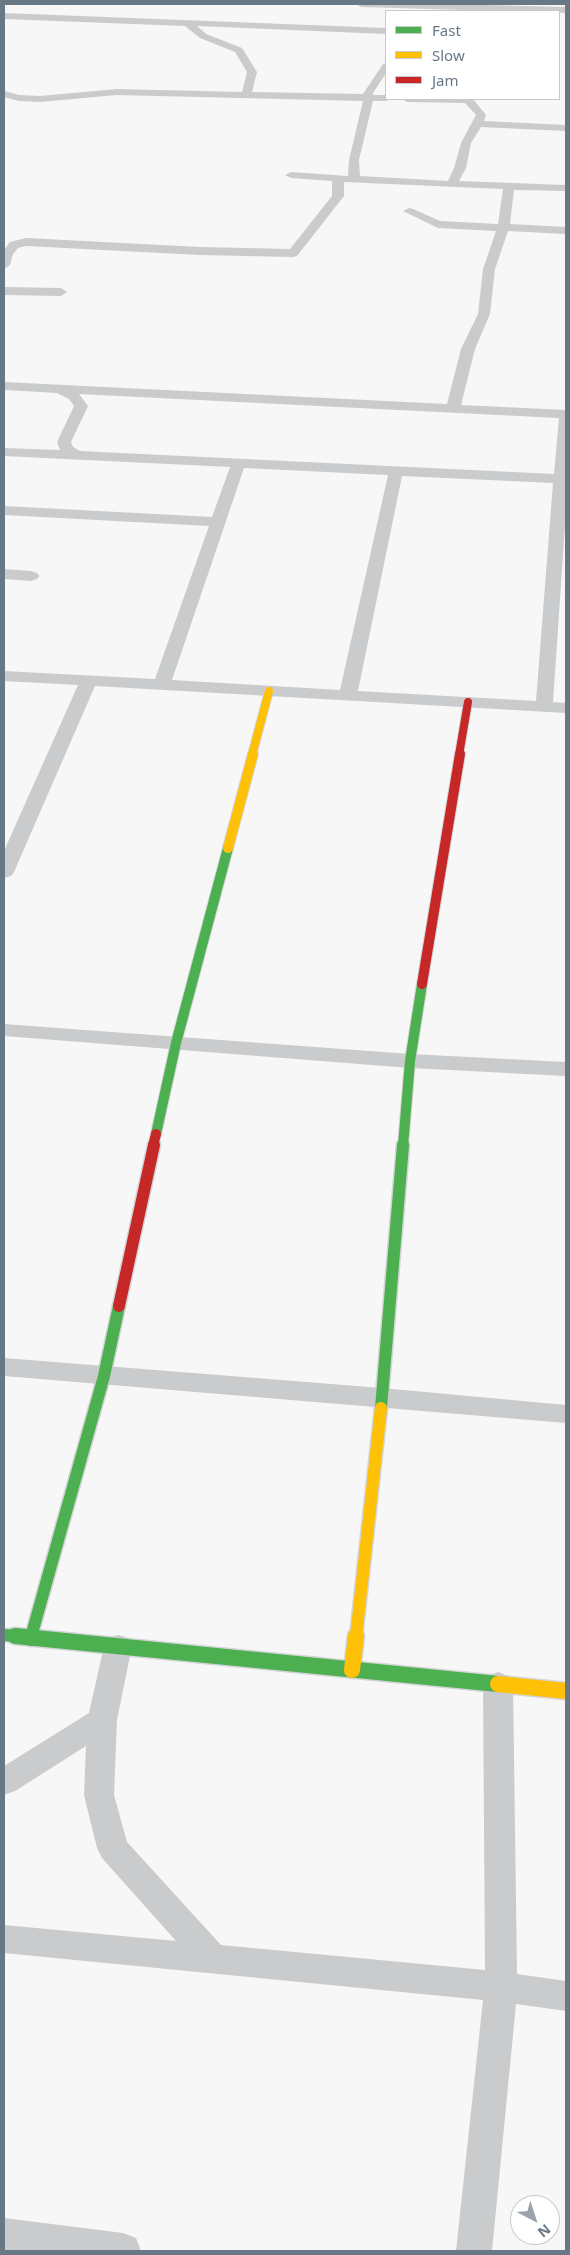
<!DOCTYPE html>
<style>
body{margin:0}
#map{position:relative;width:570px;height:2255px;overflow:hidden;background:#f7f7f7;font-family:"Noto Sans",sans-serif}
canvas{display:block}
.frame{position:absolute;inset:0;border:5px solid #697885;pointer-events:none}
.legend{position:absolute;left:385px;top:10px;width:175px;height:90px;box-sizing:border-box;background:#fff;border:1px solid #c3c9ce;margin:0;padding:6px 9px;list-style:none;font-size:15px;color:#697885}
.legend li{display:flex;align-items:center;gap:10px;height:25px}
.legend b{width:25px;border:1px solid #c3c9ce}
.north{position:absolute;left:510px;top:2195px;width:50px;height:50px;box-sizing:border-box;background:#fff;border:1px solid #c3c9ce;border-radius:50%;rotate:140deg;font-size:14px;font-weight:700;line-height:20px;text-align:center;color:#697885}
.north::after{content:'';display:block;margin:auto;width:18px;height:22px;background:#9ba4ad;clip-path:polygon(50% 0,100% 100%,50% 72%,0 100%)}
</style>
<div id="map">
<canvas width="570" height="2255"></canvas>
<div class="frame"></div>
<ul class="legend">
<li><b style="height:6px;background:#4caf50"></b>Fast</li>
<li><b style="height:6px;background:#ffc107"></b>Slow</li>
<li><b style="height:6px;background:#c62828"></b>Jam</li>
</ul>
<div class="north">N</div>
</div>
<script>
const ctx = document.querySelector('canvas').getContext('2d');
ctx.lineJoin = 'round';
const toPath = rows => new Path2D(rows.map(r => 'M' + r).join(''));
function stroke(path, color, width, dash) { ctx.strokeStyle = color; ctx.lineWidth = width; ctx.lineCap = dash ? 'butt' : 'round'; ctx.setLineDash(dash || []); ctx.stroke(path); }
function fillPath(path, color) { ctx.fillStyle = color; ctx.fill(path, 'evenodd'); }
const street = toPath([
 [356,4,446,4,566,7,566,13,361,7,356,4],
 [4,13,386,28,386,34,197,26,206,34,242,48,257,72,252,92,363,94,383,64,386,63,386,73,373,93,373,95,386,95,386,99,391,99,386,101,373,101,359,160,360,176,448,181,454,168,461,143,476,115,465,103,407,102,402,99,473,99,486,115,484,121,566,125,566,131,481,127,471,143,466,168,459,181,566,185,566,191,514,190,510,224,566,227,566,234,508,231,495,269,490,314,475,349,461,405,566,410,566,511,553,702,566,703,566,713,95,686,14,872,11,876,4,878,4,851,78,685,4,681,4,671,155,679,209,526,4,515,4,506,212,517,230,467,4,456,4,448,60,450,57,442,74,406,69,399,57,393,4,390,4,382,447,404,461,349,478,314,483,269,496,231,438,228,403,211,409,208,413,209,440,221,498,224,503,189,344,182,344,196,297,256,293,257,200,255,26,246,18,248,13,254,10,265,4,269,4,250,10,242,26,238,200,247,290,249,332,196,332,181,291,178,285,175,291,172,348,176,349,160,363,101,117,95,40,102,19,101,4,97,4,91,19,95,40,96,117,89,242,92,247,72,235,52,200,38,185,26,4,19,4,13],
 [79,394,559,418,554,474,80,451,73,447,71,442,88,406,79,394],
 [244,468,388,475,340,690,172,680,244,468],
 [402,476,553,483,536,701,358,691,402,476],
 [4,287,61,288,67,292,61,296,4,295,4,287],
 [4,569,31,571,37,573,39,576,37,579,31,581,4,579,4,569],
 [4,1024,410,1054,566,1062,566,1076,410,1068,4,1036,4,1024],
 [4,1358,382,1388,566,1405,566,1423,4,1376,4,1358],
 [118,1635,128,1638,132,1646,117,1720,114,1795,127,1842,221,1945,485,1970,483,1684,488,1676,498,1672,508,1676,513,1684,517,1974,566,1981,566,2011,516,2004,492,2251,456,2251,483,2000,4,1953,4,1925,176,1941,102,1858,97,1848,84,1795,86,1746,15,1791,4,1795,4,1766,89,1713,104,1646,108,1638,118,1635],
 [4,2218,123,2233,136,2238,141,2251,4,2251,4,2218]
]);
const fastFar2 = toPath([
 [156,1134,176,1043,228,848],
 [403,1146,410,1061,422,984]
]);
const fastFar1 = toPath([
 [381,1408,403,1145],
 [4,1635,28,1637],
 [31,1637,104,1376,119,1306]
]);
const fast = toPath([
 [15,1636,498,1684],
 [31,1638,32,1636]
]);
const slowFar3 = toPath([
 [252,755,269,691]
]);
const slowFar2 = toPath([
 [228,848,253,754]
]);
const slowFar1 = toPath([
 [356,1637,381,1408]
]);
const slow = toPath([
 [352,1670,356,1636],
 [498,1684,566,1691]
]);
const jamFar2 = toPath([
 [459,755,468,702]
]);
const jamFar1 = toPath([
 [422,984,460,754],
 [153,1146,156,1134]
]);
const jam = toPath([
 [119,1306,154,1145]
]);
stroke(fastFar2, '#d4d5d6', 12);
stroke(fastFar1, '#d4d5d6', 15);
stroke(fast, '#d4d5d6', 19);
stroke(slowFar3, '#d4d5d6', 10);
stroke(slowFar2, '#d4d5d6', 12);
stroke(slowFar1, '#d4d5d6', 15);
stroke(slow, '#d4d5d6', 19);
stroke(jamFar2, '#d4d5d6', 10);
stroke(jamFar1, '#d4d5d6', 12);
stroke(jam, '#d4d5d6', 15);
fillPath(street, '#cacbcc');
stroke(fastFar2, '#4caf50', 10);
stroke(fastFar1, '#4caf50', 12);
stroke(fast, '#4caf50', 16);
stroke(slowFar3, '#ffc107', 8);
stroke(slowFar2, '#ffc107', 10);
stroke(slowFar1, '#ffc107', 12);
stroke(slow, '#ffc107', 16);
stroke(jamFar2, '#c62828', 8);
stroke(jamFar1, '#c62828', 10);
stroke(jam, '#c62828', 12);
</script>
